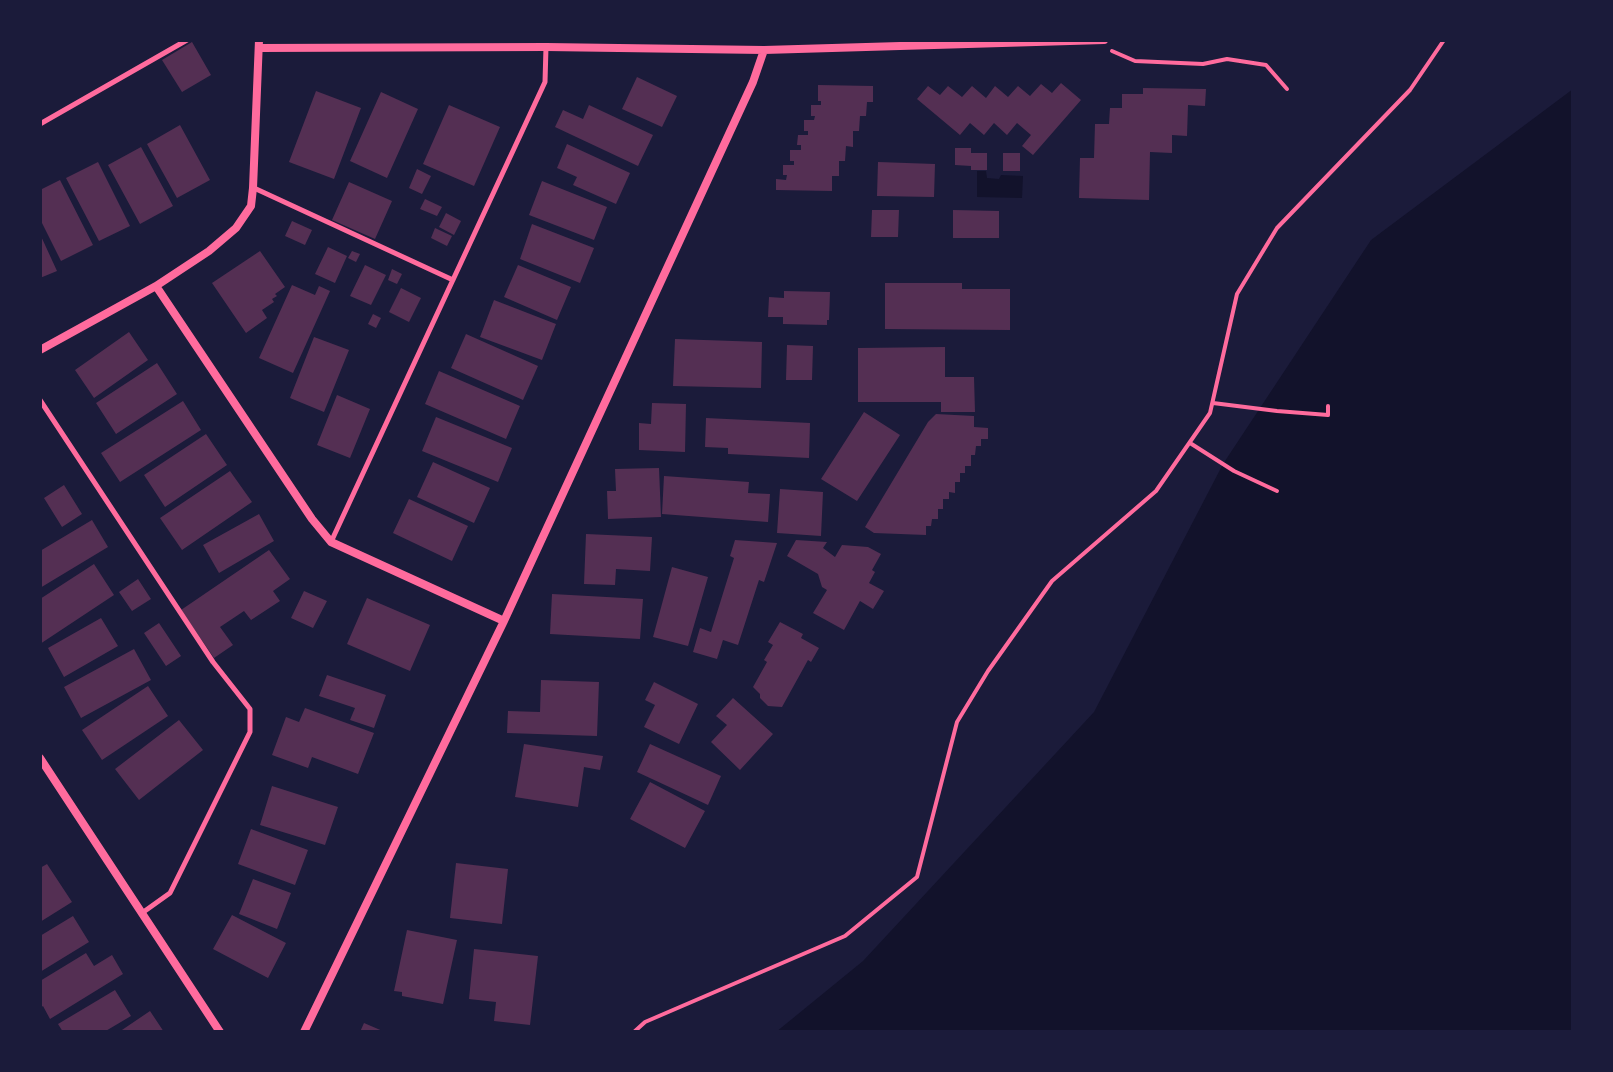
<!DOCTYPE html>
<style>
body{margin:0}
#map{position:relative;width:1613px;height:1072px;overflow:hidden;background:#1b1b3a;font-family:"Source Sans 3",sans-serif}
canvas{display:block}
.frame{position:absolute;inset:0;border:42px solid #1b1b3a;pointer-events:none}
</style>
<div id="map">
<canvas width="1613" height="1072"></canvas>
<div class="frame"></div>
</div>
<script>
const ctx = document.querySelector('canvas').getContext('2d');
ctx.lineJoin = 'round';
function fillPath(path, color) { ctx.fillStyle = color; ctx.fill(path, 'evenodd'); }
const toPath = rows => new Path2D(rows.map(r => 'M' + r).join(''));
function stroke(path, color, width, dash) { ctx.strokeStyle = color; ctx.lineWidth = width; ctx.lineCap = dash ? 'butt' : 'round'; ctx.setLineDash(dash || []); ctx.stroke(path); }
const water = toPath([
 [1573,89,1573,1032,776,1032,863,961,1094,712,1223,464,1371,240],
 [977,171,986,171,987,178,999,179,1001,175,1023,176,1022,198,977,197]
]);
const building = toPath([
 [192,42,211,75,182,92,162,60],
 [637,77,677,96,662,127,622,109],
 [1061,83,1081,100,1033,155,1022,146,1031,135,1017,123,1007,135,994,123,984,135,970,123,960,135,917,99,928,86,940,95,948,86,962,97,972,86,986,98,995,86,1008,97,1018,86,1030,96,1041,84,1052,93],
 [818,85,873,86,873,102,867,102,866,116,860,116,859,131,853,131,853,147,846,146,845,161,839,161,839,176,832,176,832,191,776,190,776,179,786,180,787,175,783,175,783,165,794,165,794,161,790,161,790,150,801,150,801,145,797,145,798,135,808,135,808,131,804,131,804,120,814,120,815,116,811,116,811,105,821,105,821,101,818,101],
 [1143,88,1206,89,1205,106,1188,105,1187,136,1172,135,1172,153,1150,152,1149,200,1079,198,1080,158,1094,158,1095,124,1109,124,1110,108,1122,108,1122,94,1143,94],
 [316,91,361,108,334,179,289,162],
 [381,92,418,109,387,178,350,161],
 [449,105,500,127,474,186,423,164],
 [589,105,653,135,638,166,555,127,563,110,583,119],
 [180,125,210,180,177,198,147,144],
 [567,144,630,173,616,204,573,185,577,177,557,168],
 [141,147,173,206,140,224,108,165],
 [955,148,971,148,971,153,987,153,987,170,971,170,971,166,955,165],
 [1003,153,1020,153,1020,171,1003,171],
 [98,162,130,226,99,241,66,178],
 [878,162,935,164,934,197,877,196],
 [417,169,431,176,422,194,409,188],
 [60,180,93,245,61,261,40,219,40,190],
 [542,181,607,207,594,240,529,215],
 [349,182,392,201,375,239,332,220],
 [425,199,442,207,437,216,420,209],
 [872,210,899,210,898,237,871,237],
 [953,210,999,211,999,238,953,238],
 [446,213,461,221,454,235,439,227],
 [292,221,312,230,305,245,285,236],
 [532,224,594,248,580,283,520,259],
 [435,228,452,236,447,246,431,238],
 [40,234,57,271,40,278],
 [328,247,347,256,335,283,315,274],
 [260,251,285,287,275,294,277,296,272,299,274,302,262,310,267,318,246,333,212,283],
 [352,251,360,254,356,262,348,258],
 [365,265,386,275,371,305,350,296],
 [518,265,571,287,557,320,504,297],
 [392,269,402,274,397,284,388,280],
 [885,283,962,283,962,289,1010,289,1010,330,885,329],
 [292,285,315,295,319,286,330,291,293,373,259,358],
 [401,288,421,298,409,322,389,312],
 [784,291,830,292,829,320,827,320,827,325,783,324,783,317,768,317,769,297,784,298],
 [494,300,556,324,542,360,480,337],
 [373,314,381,318,376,328,368,324],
 [129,332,148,360,94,398,75,370],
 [466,334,538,366,523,400,451,368],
 [314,337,349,350,324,412,290,398],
 [675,339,762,342,761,388,673,386],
 [787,345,813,346,812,380,786,380],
 [945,347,945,377,974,377,975,412,941,412,941,402,858,402,858,348],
 [157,363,177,394,116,434,96,403],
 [439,371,520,406,506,439,425,404],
 [337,395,370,409,350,458,317,445],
 [183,401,201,430,120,482,101,453],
 [652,403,686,404,685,452,639,450,639,423,651,424],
 [864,412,900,435,857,501,821,479],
 [936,414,974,416,974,427,988,428,988,439,981,439,981,446,976,446,975,455,971,455,971,466,965,466,965,473,960,473,960,482,955,482,955,493,949,492,949,499,943,499,943,509,938,509,938,519,932,519,931,526,926,526,926,535,874,533,865,527,928,422],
 [436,417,512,448,498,482,422,451],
 [706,418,810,423,809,458,728,454,728,448,705,447],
 [206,434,227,465,165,507,144,475],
 [433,462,490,488,474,523,417,497],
 [659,468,661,517,608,519,607,491,616,491,615,469],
 [230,471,252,502,182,550,160,518],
 [664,476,749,482,748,493,770,494,768,522,662,514],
 [64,485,82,514,62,527,44,498],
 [780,489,823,492,821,536,777,533],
 [409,499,468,526,452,561,393,533],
 [259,514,274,541,219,573,203,545],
 [92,520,108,547,40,588,40,551],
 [586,534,652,537,650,571,616,569,615,585,584,584],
 [735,540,777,543,764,582,759,580,738,645,723,640,717,659,693,652,700,628,711,632,734,558,730,556],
 [796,540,827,542,823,548,835,557,842,545,868,547,881,554,872,570,875,572,869,583,884,591,873,609,860,601,844,630,813,613,827,590,822,587,818,574,787,556],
 [269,550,290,579,273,591,280,601,251,620,244,611,220,627,233,645,214,658,181,610],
 [94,564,114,595,40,644,40,599],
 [672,567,708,577,688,646,653,637],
 [138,579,151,599,132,611,119,592],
 [304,591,327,601,313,628,291,618],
 [552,594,643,599,640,639,550,634],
 [367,598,430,625,410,671,347,644],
 [101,618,118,646,64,677,48,648],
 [780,622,803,634,801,638,819,648,811,662,808,660,782,707,768,706,760,698,760,694,753,687,767,662,764,660,773,645,768,642],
 [159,623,181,656,166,666,144,633],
 [134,649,151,680,81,718,64,687],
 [327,675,386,695,374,728,350,720,355,708,319,696],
 [541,680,599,682,597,736,507,733,508,711,540,712],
 [654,682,698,704,679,744,644,727,655,705,645,700],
 [148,686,168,716,102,760,82,730],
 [733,698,773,734,740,770,711,742,727,725,716,716],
 [305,708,374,733,358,774,312,757,308,768,272,755,286,717,299,722],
 [179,720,203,750,139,800,115,769],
 [524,744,603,756,600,770,584,767,578,807,515,797],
 [650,744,721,776,708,805,637,772],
 [650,782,705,811,685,848,630,819],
 [272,786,338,807,325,845,260,825],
 [251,829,308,850,295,885,238,864],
 [456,863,508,869,502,924,450,918],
 [47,864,72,902,40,922,40,868],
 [253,879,291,893,277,929,239,914],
 [232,915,286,943,268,978,213,949],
 [73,916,89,942,40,972,40,936],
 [407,930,457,940,443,1004,402,996,402,992,394,991],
 [474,949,538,956,530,1025,494,1021,496,1002,469,999],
 [86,953,94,966,112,955,123,974,50,1019,43,1006,40,1008,40,981],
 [115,990,131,1016,104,1032,63,1032,58,1024],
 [150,1011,164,1032,119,1032],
 [364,1023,385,1032,360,1032]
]);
const path = toPath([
 [1112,51,1135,61,1203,64,1227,59,1266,65,1287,89],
 [1213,403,1277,411,1328,415,1328,406],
 [1190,443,1234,471,1277,491],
 [634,1032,645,1022,845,936,917,877,957,722,988,671,1052,581,1156,491,1210,413,1237,294,1277,228,1410,90,1444,40]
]);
const service = toPath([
 [40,124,187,40],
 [254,188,453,280],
 [40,400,213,662,250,709,250,732,170,893,142,913],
 [331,542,545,82,546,47]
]);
const minor = toPath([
 [259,48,546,47,764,50,1104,40],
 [156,286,312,519,331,542,504,621],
 [40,350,156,286,209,251,236,228,251,206,253,188,259,40],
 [40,758,220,1032],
 [304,1032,504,621,753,82,764,50]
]);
fillPath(water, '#12122b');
fillPath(building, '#542f53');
stroke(path, '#ff6b9d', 4);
stroke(service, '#ff6b9d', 5);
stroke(minor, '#ff6b9d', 8);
</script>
